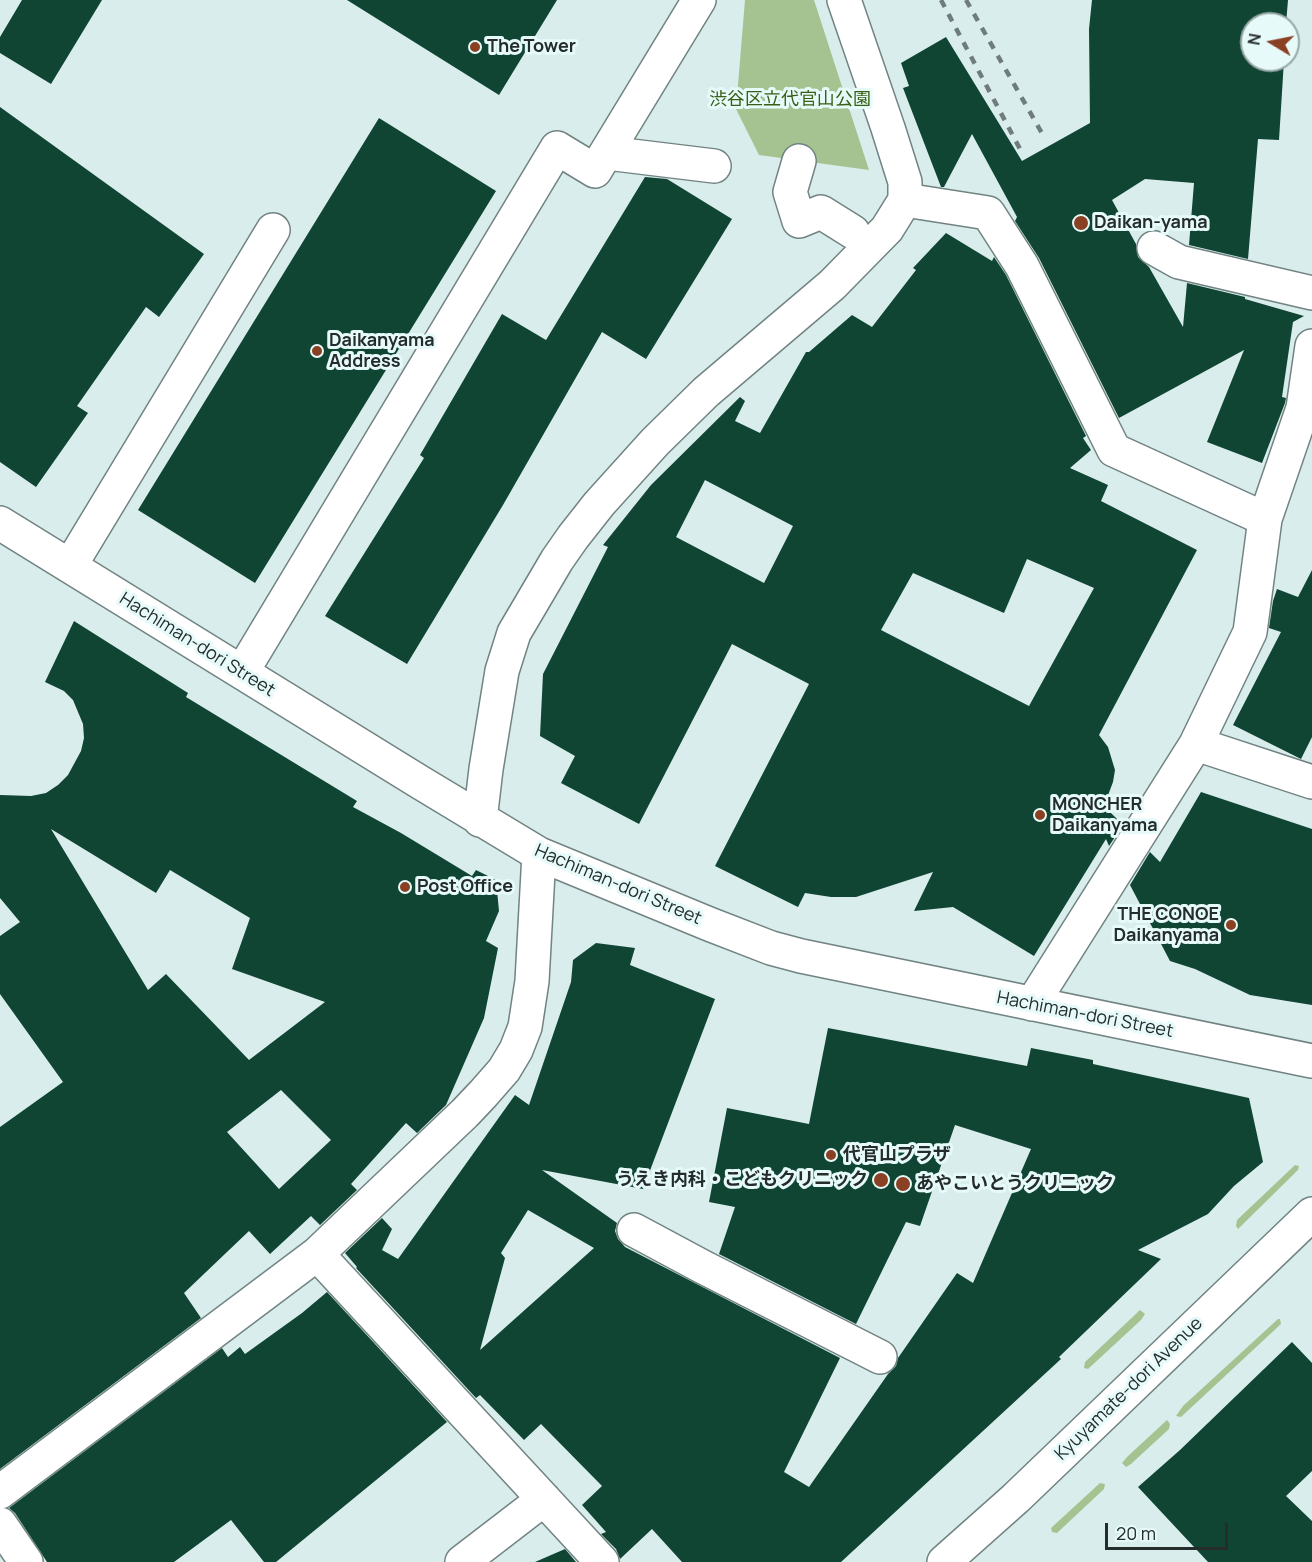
<!DOCTYPE html>
<meta charset="utf-8">
<style>
body{margin:0}
#map{position:relative;width:1312px;height:1562px;overflow:hidden;background:#d9eded;font-family:Manrope,sans-serif}
canvas{display:block}
.north{position:absolute;left:1240px;top:12px;width:60px;height:60px;box-sizing:border-box;background:#e6fafa;border:2px solid #99a8a8;border-radius:50%;rotate:280deg;font-size:16px;font-weight:700;line-height:24px;text-align:center;color:#252c2c}
.north::after{content:'';display:block;margin:auto;width:21px;height:27px;background:#894023;clip-path:polygon(50% 0,100% 100%,50% 72%,0 100%)}
.scale{position:absolute;left:1105px;top:1523px;width:123px;height:27px;box-sizing:border-box;border:3px solid #252c2c;border-top:0;padding-left:8px;font-size:18px;line-height:21px;white-space:nowrap;color:#252c2c;-webkit-text-stroke:4px #e6fafa;paint-order:stroke}
</style>
<div id="map">
<canvas width="1312" height="1562"></canvas>
<div class="north">N</div>
<div class="scale">20 m</div>
</div>
<script>
const ctx = document.querySelector('canvas').getContext('2d');
ctx.lineJoin = 'round';
function fillPath(path, color) { ctx.fillStyle = color; ctx.fill(path, 'evenodd'); }
const toPath = rows => new Path2D(rows.map(r => 'M' + r).join(''));
function stroke(path, color, width, dash) { ctx.strokeStyle = color; ctx.lineWidth = width; ctx.lineCap = dash ? 'butt' : 'round'; ctx.setLineDash(dash || []); ctx.stroke(path); }
function drawText(font, color, halo, rows, align = 'center') {
  ctx.font = font + ' Manrope,"Noto Sans JP",sans-serif'; ctx.lineWidth = 6; ctx.setLineDash([]); ctx.textBaseline = 'middle'; ctx.strokeStyle = halo; ctx.fillStyle = color; for (const [text, x, y, turn = 0] of rows) {
    ctx.save(); ctx.translate(x, y); ctx.rotate((+turn || 0) * Math.PI / 180); ctx.textAlign = isNaN(turn) ? turn : align; if (halo) ctx.strokeText(text, 0, 0); ctx.fillText(text, 0, 0); ctx.restore();
  }
}
const green = toPath([
 [745,0,814,0,869,170,759,155,736,109],
 [1295,1165,1299,1166,1298,1170,1238,1229,1236,1226,1237,1220],
 [1140,1310,1145,1314,1141,1320,1088,1369,1084,1368,1085,1362],
 [1278,1319,1280,1319,1281,1324,1181,1417,1176,1416,1183,1406],
 [1167,1420,1170,1424,1169,1429,1131,1464,1126,1467,1122,1463,1127,1457],
 [1100,1483,1105,1484,1104,1489,1057,1533,1052,1532,1051,1528]
]);
const building = toPath([
 [22,0,102,0,51,84,0,53,0,37],
 [347,0,557,0,499,95],
 [1092,0,1288,0,1286,24,1252,24,1252,60,1284,60,1279,140,1258,139,1248,259,1189,245,1194,183,1145,179,1112,200,1136,244,1138,257,1149,267,1183,327,1187,283,1245,297,1245,299,1304,316,1293,322,1282,397,1286,398,1285,403,1262,463,1207,442,1244,350,1119,418,1039,258,1015,221,1017,217,972,134,944,187,941,187,903,88,909,86,901,63,946,37,1022,161,1090,123,1089,29],
 [0,107,204,254,159,317,146,307,77,406,88,413,36,487,0,462],
 [379,118,496,191,255,583,138,510],
 [645,177,667,179,732,219,646,359,602,332,503,505,407,664,325,616,424,458,420,455,502,314,546,340],
 [946,233,992,261,994,257,1006,275,1086,436,1083,438,1091,450,1070,468,1108,485,1101,501,1197,550,1099,735,1108,747,1115,770,1113,782,1104,806,1123,825,1109,846,1106,839,1034,956,953,907,914,911,933,872,856,897,831,897,805,893,798,907,715,866,809,684,732,644,639,824,561,783,575,756,540,736,543,674,608,547,603,545,651,485,740,397,745,401,735,421,760,433,806,352,809,352,852,315,872,327,916,270,913,268],
 [705,480,793,526,764,583,676,537],
 [1027,559,1094,588,1029,706,881,630,913,573,1004,613],
 [1312,570,1312,737,1301,759,1233,725,1281,632,1269,628,1273,601,1277,589,1298,597],
 [74,621,188,693,186,697,357,801,353,807,401,833,472,876,476,870,496,880,499,911,486,941,498,948,484,1018,446,1105,417,1133,406,1123,351,1184,357,1190,320,1225,311,1216,270,1254,249,1231,184,1293,201,1318,0,1469,0,1127,63,1082,0,994,0,936,20,922,0,898,0,795,31,796,46,793,58,785,68,775,81,751,84,738,83,724,73,700,64,691,45,682],
 [51,829,156,893,170,870,250,918,232,969,325,1002,249,1060,166,974,148,990],
 [281,1090,331,1140,279,1189,227,1132],
 [1201,792,1312,829,1312,1005,1250,995,1195,969,1170,961,1130,885,1150,852,1160,862],
 [596,943,635,948,630,965,715,999,643,1189,542,1170,617,1223,615,1231,618,1239,625,1247,840,1358,784,1472,809,1487,888,1374,896,1366,898,1358,957,1273,973,1283,1031,1149,955,1125,920,1226,906,1222,856,1324,719,1254,735,1207,709,1202,727,1108,809,1124,828,1028,1027,1066,1031,1048,1093,1060,1093,1064,1249,1098,1263,1162,1234,1186,1208,1214,1138,1250,1161,1259,1059,1357,1061,1359,841,1562,682,1562,652,1529,620,1559,616,1549,601,1534,606,1532,582,1505,602,1486,541,1424,524,1440,480,1395,476,1398,356,1268,357,1267,345,1253,382,1218,392,1229,382,1250,398,1259,515,1095,529,1105,571,982,573,960],
 [528,1210,594,1248,480,1350,505,1258,501,1253],
 [327,1292,447,1422,276,1562,264,1562,231,1520,174,1562,47,1562,15,1513,9,1508,222,1348,228,1357,240,1347,245,1354,302,1313],
 [1292,1342,1312,1363,1312,1471,1286,1496,1312,1521,1312,1562,1208,1562,1138,1487,1180,1450],
 [565,1549,576,1562,535,1562]
]);
const minor = toPath([
 [607,153,714,166],
 [799,161,790,192,799,221,821,212,853,232],
 [905,200,988,213,1022,266,1114,450,1265,519],
 [1154,248,1179,262,1312,293],
 [0,523,418,781,539,854,709,924,771,948,801,956,1312,1061],
 [70,566,273,230],
 [242,672,557,148,595,171,699,0],
 [1196,744,1312,782],
 [480,820,486,769,502,671,514,633,557,560,573,537,599,504,655,442,706,392,832,285,887,229,905,200,905,182,888,128,844,0],
 [1032,1004,1196,744,1250,632,1265,519,1303,408,1312,346],
 [634,1230,703,1267,880,1357],
 [317,1254,602,1562],
 [0,1492,317,1254,465,1113,483,1094,504,1070,516,1050,525,1027,532,981,539,854],
 [0,1524,26,1562],
 [462,1562,544,1499]
]);
const major = toPath([
 [944,1562,1016,1498,1312,1214]
]);
const rail = toPath([
 [941,0,1020,149],
 [966,0,1043,135]
]);
const markers = [
 [475,47,6,"#894023"],
 [1081,223,8,"#894023"],
 [317,351,6,"#894023"],
 [1040,815,6,"#894023"],
 [405,887,6,"#894023"],
 [1231,925,6,"#894023"],
 [831,1155,6,"#894023"],
 [881,1180,8,"#894023"],
 [903,1184,8,"#894023"]
];
const poiNames = [
 ["The Tower",487,47],
 ["Daikan-yama",1094,223],
 ["Daikanyama",329,341],
 ["Address",329,362],
 ["MONCHER",1052,805],
 ["Daikanyama",1052,826],
 ["Post Office",417,887],
 ["THE CONOE",1219,915,"right"],
 ["Daikanyama",1219,936,"right"],
 ["代官山プラザ",843,1155],
 ["うえき内科・こどもクリニック",868,1180,"right"],
 ["あやこいとうクリニック",916,1184]
];
const parkNames = [
 ["渋谷区立代官山公園",790,100]
];
const streetNames = [
 ["Hachiman-dori Street",197,645,32],
 ["Hachiman-dori Street",618,885,23],
 ["Hachiman-dori Street",1085,1015,11],
 ["Kyuyamate-dori Avenue",1129,1389,-44]
];
fillPath(green, '#a4c390');
fillPath(building, '#0f4532');
stroke(minor, '#718382', 36);
stroke(major, '#718382', 36);
stroke(minor, '#fff', 33);
stroke(major, '#fff', 33);
stroke(rail, '#6f7c7c', 4.5, [8, 8]);
for (const [x, y, r, color] of markers) { const dot = new Path2D(); dot.arc(x, y, r, 0, 2 * Math.PI); ctx.fillStyle = color; ctx.fill(dot); stroke(dot, '#e6fafa', 2); }
drawText('bold 18px', '#252c2c', '#e6fafa', poiNames, 'left');
drawText('18px', '#386014', '#e6fafa', parkNames);
drawText('18px', '#252c2c', '#e6fafa', streetNames);
</script>
